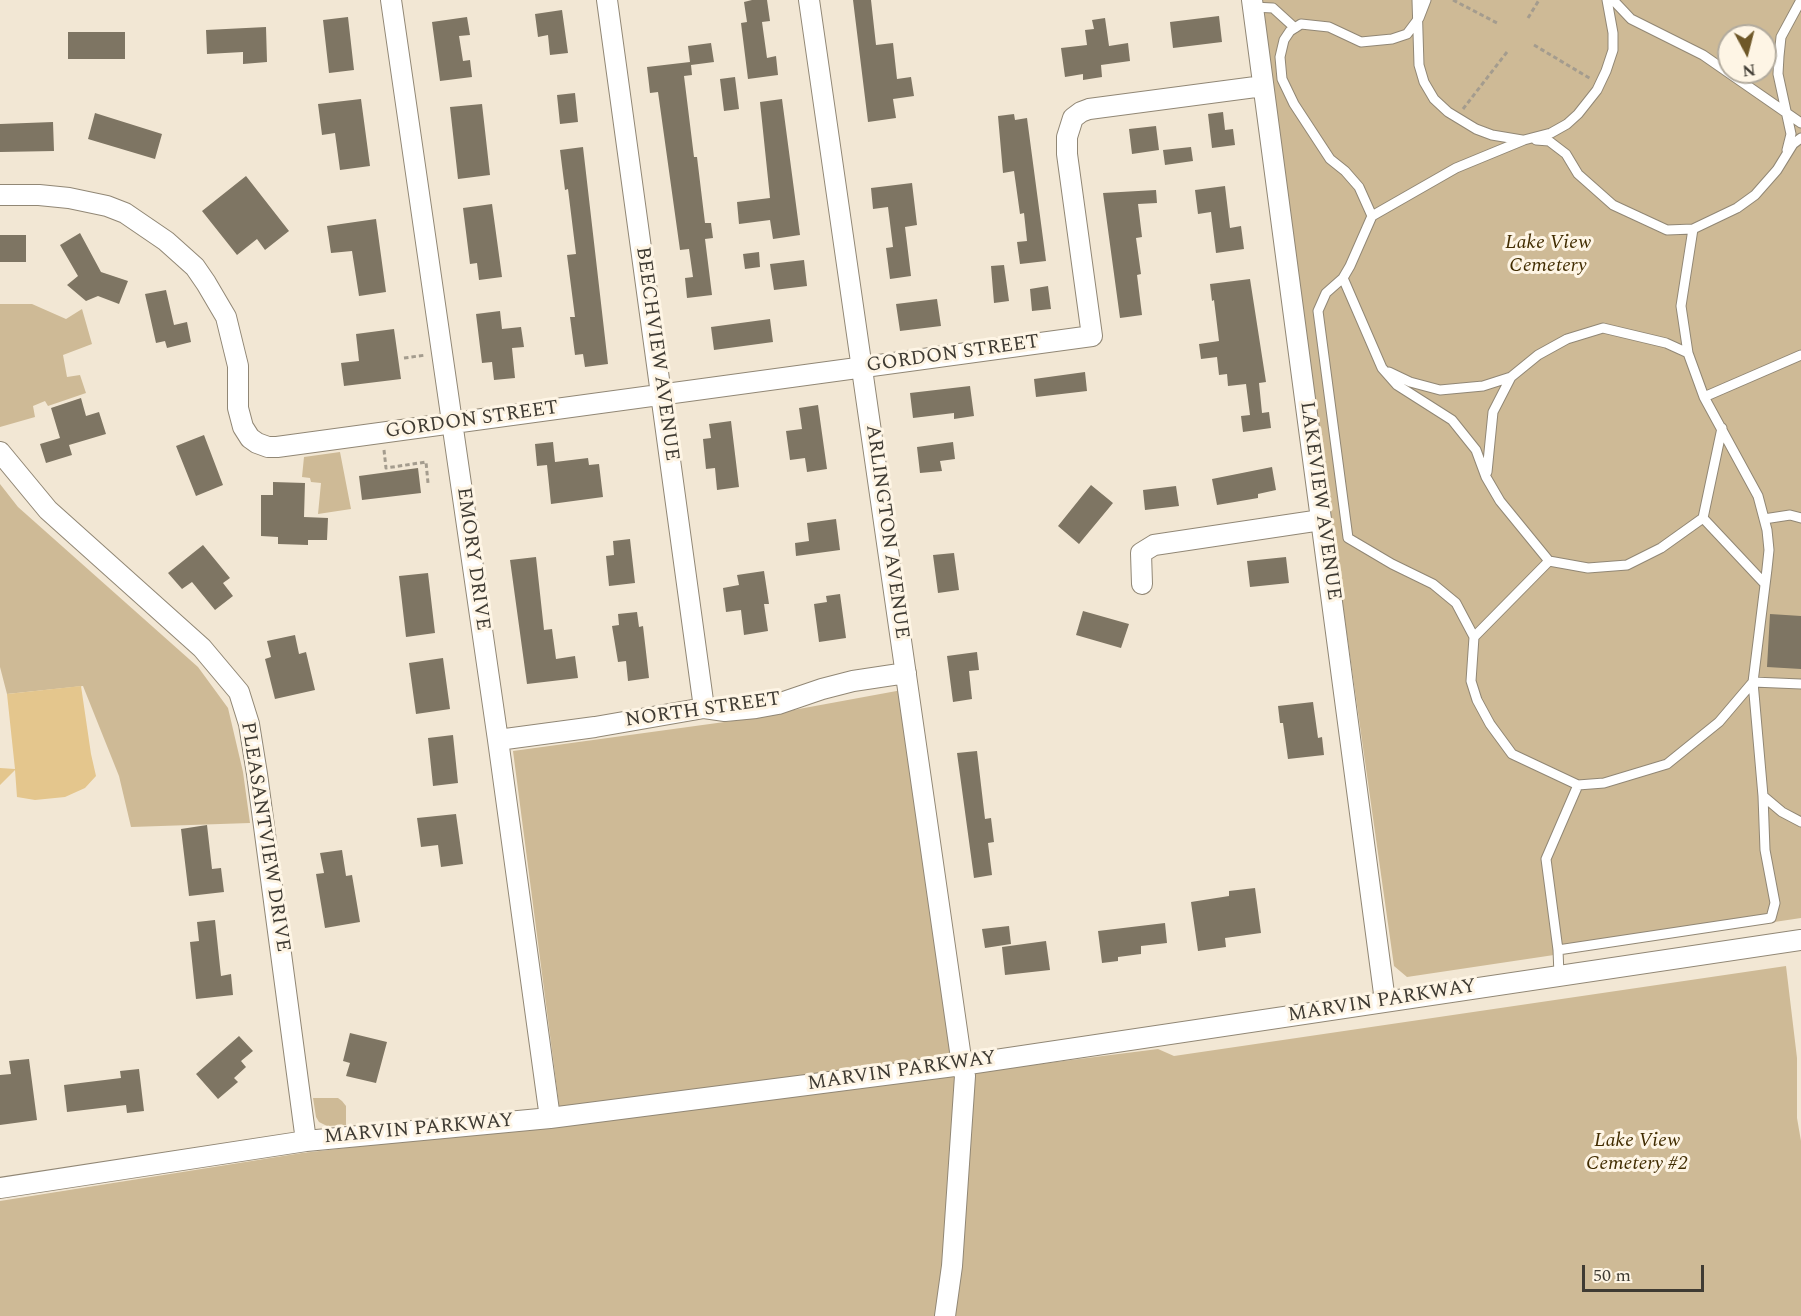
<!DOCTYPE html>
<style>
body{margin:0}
#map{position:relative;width:1801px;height:1316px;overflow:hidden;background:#f2e7d4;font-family:Spectral,serif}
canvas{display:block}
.north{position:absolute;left:1717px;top:24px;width:60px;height:60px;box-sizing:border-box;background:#fef5e5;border:2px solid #b2ab9e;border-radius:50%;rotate:173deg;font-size:16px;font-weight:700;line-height:24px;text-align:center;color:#3f3b33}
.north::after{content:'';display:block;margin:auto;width:21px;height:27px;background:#6f5828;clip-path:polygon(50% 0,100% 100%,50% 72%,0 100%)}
.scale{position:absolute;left:1582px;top:1265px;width:122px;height:27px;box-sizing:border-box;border:3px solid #3f3b33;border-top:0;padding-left:8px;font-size:18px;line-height:21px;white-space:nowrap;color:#3f3b33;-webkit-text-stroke:4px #fef5e5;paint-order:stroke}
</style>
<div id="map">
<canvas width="1801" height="1316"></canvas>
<div class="north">N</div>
<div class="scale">50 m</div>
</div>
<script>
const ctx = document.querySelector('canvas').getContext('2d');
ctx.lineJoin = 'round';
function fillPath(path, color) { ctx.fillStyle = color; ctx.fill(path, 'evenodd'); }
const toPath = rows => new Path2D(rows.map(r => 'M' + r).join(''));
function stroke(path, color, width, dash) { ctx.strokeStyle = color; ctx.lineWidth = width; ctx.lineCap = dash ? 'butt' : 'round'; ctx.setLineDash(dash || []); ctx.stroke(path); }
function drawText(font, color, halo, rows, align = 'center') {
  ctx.font = font + ' Spectral,serif'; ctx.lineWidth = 6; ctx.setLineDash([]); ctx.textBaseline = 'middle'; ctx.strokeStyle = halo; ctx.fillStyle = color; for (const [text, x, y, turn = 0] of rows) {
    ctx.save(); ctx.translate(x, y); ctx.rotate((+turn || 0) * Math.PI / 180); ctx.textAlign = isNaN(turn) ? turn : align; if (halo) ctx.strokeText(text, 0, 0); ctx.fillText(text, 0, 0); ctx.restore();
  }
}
const green = toPath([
 [1257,0,1801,0,1801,918,1407,977,1394,966],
 [1729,36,1765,36,1765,72,1729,72],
 [0,304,32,304,66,319,82,309,92,344,63,355,67,377,80,375,86,393,48,406,45,401,33,406,35,417,0,427],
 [340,452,351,509,318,514,321,483,311,482,310,478,302,477,304,457],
 [0,484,18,507,198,667,228,708,243,772,250,823,131,827,119,776,83,686,7,694,0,667],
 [902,690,952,1055,560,1112,513,751,739,720],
 [1786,966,1797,1058,1797,1118,1801,1141,1801,1316,0,1316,0,1201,302,1153,653,1113,1158,1049,1174,1056],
 [313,1098,338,1098,342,1101,346,1106,346,1125,327,1126,319,1122,316,1117]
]);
const water = toPath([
 [81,686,91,754,96,776,85,788,65,797,35,800,17,797,15,770,0,785,0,768,15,769,7,694]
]);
const building = toPath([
 [752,0,767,0,770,21,762,22,767,58,776,56,778,75,748,79,741,23,747,22,744,2],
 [853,0,871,0,876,45,893,43,897,79,911,77,914,96,893,99,896,118,868,122],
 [562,10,568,53,550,55,548,35,538,37,535,14],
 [1219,16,1222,42,1173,48,1170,22],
 [348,17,354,70,329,73,323,20],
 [467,17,470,35,459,36,463,61,470,60,472,77,440,81,432,22],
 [1105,18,1109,46,1128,43,1130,61,1101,65,1102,77,1083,80,1083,74,1065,77,1061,48,1087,45,1085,30,1094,29,1092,20],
 [266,27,267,62,243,64,243,52,207,54,206,30],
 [68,32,125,32,125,59,68,59],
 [711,43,714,62,691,65,692,75,684,76,694,157,697,157,705,223,711,223,713,238,705,239,712,295,687,298,685,278,693,277,689,249,680,250,658,92,650,93,647,67,690,62,688,46],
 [735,77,739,109,724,111,720,79],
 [575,93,578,122,560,124,557,95],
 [361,99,370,166,340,170,335,133,322,135,318,104],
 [782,99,800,235,773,239,770,220,739,224,737,202,770,198,760,102],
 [482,104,490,175,458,179,450,107],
 [1223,112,1225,130,1233,129,1235,145,1212,148,1208,114],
 [95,113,162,134,155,159,88,139],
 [1014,114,1015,120,1027,118,1046,261,1020,264,1017,242,1027,241,1024,213,1020,214,1014,171,1003,173,998,116],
 [53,122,54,151,0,152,0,124],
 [1156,126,1159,150,1132,154,1129,129],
 [583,147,608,364,585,367,583,354,575,355,570,317,575,317,567,255,576,254,568,189,565,190,560,150],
 [1191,147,1193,161,1165,165,1163,150],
 [246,176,289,231,265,250,257,239,237,255,202,211],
 [912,183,917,225,905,227,911,276,890,279,886,248,893,247,888,207,873,209,871,188],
 [1225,186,1230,228,1241,226,1244,249,1216,253,1211,212,1198,214,1195,190],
 [1156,190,1157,203,1138,204,1142,237,1136,238,1141,274,1137,275,1142,315,1120,318,1103,193],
 [492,204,502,277,479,280,477,263,470,264,463,208],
 [376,219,386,292,359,296,352,251,331,253,327,226],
 [80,233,101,272,128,281,119,304,98,296,86,301,67,285,78,276,60,245],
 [0,235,26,235,26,262,0,262],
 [759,252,760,267,745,269,743,254],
 [804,260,807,286,774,290,770,264],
 [1004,265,1009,301,994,303,991,266],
 [1250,279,1266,382,1259,383,1262,413,1269,412,1271,428,1243,432,1241,416,1250,415,1246,384,1228,386,1227,374,1219,375,1217,357,1201,359,1199,344,1219,341,1214,300,1212,301,1210,284],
 [1048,286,1051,309,1032,311,1030,289],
 [166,290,174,325,187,322,191,342,167,348,165,341,156,343,145,294],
 [937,299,941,326,900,331,896,304],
 [500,311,502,329,521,327,524,347,512,348,515,378,494,380,492,362,482,363,476,314],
 [770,319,773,342,714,350,711,327],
 [394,329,401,379,344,386,341,363,359,361,356,334],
 [1085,372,1087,391,1036,397,1034,379],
 [970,386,974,416,954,419,954,413,913,418,910,393],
 [81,398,86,416,99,412,106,434,69,445,72,455,46,463,40,444,60,438,51,408],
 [818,405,827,469,807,472,805,458,790,460,786,431,802,429,799,408],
 [731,421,739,487,717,490,715,468,706,469,703,439,711,438,709,424],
 [204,435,223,485,196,496,176,446],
 [553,442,555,462,588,458,589,465,599,464,603,497,551,504,547,465,537,466,535,444],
 [953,442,955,459,940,461,942,471,920,473,917,447],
 [1272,467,1276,490,1258,494,1258,498,1217,505,1212,479],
 [418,468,421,493,362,500,359,476],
 [273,482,305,483,304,517,328,518,327,540,308,540,308,545,278,544,278,537,261,536,261,495,273,495],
 [1091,485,1113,503,1079,544,1058,526],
 [1176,486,1179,506,1145,510,1143,490],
 [836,519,840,550,796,556,795,543,809,541,807,523],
 [630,539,635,583,609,586,606,556,614,555,613,541],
 [203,545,230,578,223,583,233,596,215,610,192,582,182,589,168,573],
 [954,553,959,590,938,593,933,555],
 [536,557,544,630,552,629,556,659,575,656,578,678,527,684,510,560],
 [1286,557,1289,583,1250,587,1247,561],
 [764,571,769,604,764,604,768,631,744,635,741,610,726,612,723,588,739,585,737,575],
 [428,573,435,633,406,637,399,576],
 [840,594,846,638,819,642,814,604,827,602,826,596],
 [1083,611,1129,624,1121,648,1076,635],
 [637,612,639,627,643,626,649,678,628,681,626,661,618,662,612,626,619,625,618,614],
 [1770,614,1801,616,1801,669,1767,667],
 [295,635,299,654,306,652,315,690,275,699,265,659,271,657,267,641],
 [977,652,979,670,969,671,972,699,953,702,947,656],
 [443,658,450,709,416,714,409,663],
 [1313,702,1318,738,1322,737,1324,755,1288,759,1283,723,1280,723,1278,706],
 [453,735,458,783,433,786,428,738],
 [977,751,985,819,991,818,994,842,988,843,992,875,974,878,957,753],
 [456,814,463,864,441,867,438,845,421,847,417,818],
 [207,825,212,869,221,868,224,892,189,896,181,829],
 [342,850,346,876,352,875,360,922,325,928,316,874,324,873,320,853],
 [1255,888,1261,933,1225,938,1226,947,1198,951,1191,902,1229,896,1229,891],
 [215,920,221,976,231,974,233,995,196,999,190,942,199,941,197,922],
 [1165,923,1167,943,1141,946,1141,954,1118,957,1118,961,1102,963,1098,931],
 [1009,926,1011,944,985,948,982,929],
 [1046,941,1050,970,1005,975,1002,947],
 [350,1033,387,1042,376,1083,346,1076,350,1063,343,1061],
 [239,1036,253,1051,241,1061,246,1067,234,1078,238,1082,218,1099,196,1074],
 [29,1059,37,1120,0,1125,0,1075,11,1074,9,1061],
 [139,1069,144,1111,127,1113,126,1105,67,1112,64,1085,121,1078,120,1071]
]);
const path = toPath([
 [1453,0,1499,24],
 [1528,18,1539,0],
 [1534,45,1591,79],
 [1463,109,1507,52],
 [404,358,426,355],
 [384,450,386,468,426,462,428,483]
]);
const lane = toPath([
 [1417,0,1419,65,1424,82,1434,99,1448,112,1476,129,1492,135,1522,140],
 [1607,0,1613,33,1613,50,1606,71,1597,90,1578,114,1567,124,1551,133,1524,140,1456,168,1372,216,1350,266,1343,278,1326,293,1318,311,1348,538,1392,564,1433,584,1456,603,1474,637,1471,681,1477,700,1490,724,1512,754,1578,785,1604,783,1667,764,1719,722,1753,682],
 [1613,0,1631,19,1703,55,1801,123],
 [1253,7,1273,8,1295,28],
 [1536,140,1549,141,1566,154,1578,174,1613,205,1667,230,1693,229,1737,208,1755,195,1777,170,1793,144,1801,138],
 [1787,150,1791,134,1778,74,1779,56,1781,37,1801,0],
 [1372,216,1359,187,1345,171,1330,159,1294,104,1282,79,1280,57,1284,40,1290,31,1301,24,1329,27,1361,42,1392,39,1407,34,1419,18,1426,0],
 [1343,278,1382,368,1397,385,1452,420,1476,450,1486,477,1500,501,1549,561,1588,568,1627,565,1661,548,1703,518,1722,428],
 [1389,372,1410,382,1440,390,1483,386,1511,377,1538,355,1567,339,1603,328,1666,343,1688,353],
 [1704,397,1801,355],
 [1487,472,1493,412,1511,377],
 [1703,518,1765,584],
 [1764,519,1790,515,1801,518],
 [1474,637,1549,561],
 [1753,682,1801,684],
 [1763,796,1782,812,1801,822],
 [1558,950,1771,918,1775,903,1765,850,1763,796,1753,682,1767,569,1769,550,1767,530,1758,496,1704,397,1688,353,1681,306,1693,229],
 [1559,975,1558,950,1546,859,1578,785]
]);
const street = toPath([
 [391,0,498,740,550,1118],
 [607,0,704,708],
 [809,0,962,1065,965,1076,952,1266,945,1316],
 [1252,0,1385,1001],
 [0,195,39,195,69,198,107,206,125,213,166,241,185,258,195,267,206,283,226,317,238,366,238,408,243,427,250,438,257,443,268,447,277,447,1092,336,1067,154,1067,137,1073,118,1081,112,1089,109,1263,86],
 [0,452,48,510,202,648,239,692,249,724,257,774,306,1141],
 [1142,584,1141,553,1154,545,1321,520],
 [498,740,595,727,704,708,725,711,756,708,778,704,822,689,853,681,906,673],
 [0,1188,306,1141,550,1118,962,1065,1801,940]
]);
const parkNames = [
 ["Lake View",1548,244],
 ["Cemetery",1548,267],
 ["Lake View",1637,1142],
 ["Cemetery #2",1637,1165]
];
const streetNames = [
 ["BEECHVIEW AVENUE",656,354,82],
 ["GORDON STREET",953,355,-8],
 ["GORDON STREET",472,421,-8],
 ["LAKEVIEW AVENUE",1319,501,82],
 ["ARLINGTON AVENUE",886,532,82],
 ["EMORY DRIVE",472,559,82],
 ["NORTH STREET",703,711,-8],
 ["PLEASANTVIEW DRIVE",264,837,81],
 ["MARVIN PARKWAY",1382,1002,-9],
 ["MARVIN PARKWAY",902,1072,-8],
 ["MARVIN PARKWAY",419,1130,-5]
];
fillPath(green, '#ceba96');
fillPath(water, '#e4c68d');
fillPath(building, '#7e7563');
stroke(lane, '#918775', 11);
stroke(street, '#918775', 22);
stroke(path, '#a49c8e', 3, [4.5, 3]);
stroke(lane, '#fff', 9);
stroke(street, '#fff', 20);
drawText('italic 20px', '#412c00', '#fef5e5', parkNames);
drawText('20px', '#3f3b33', '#fef5e5', streetNames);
</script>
